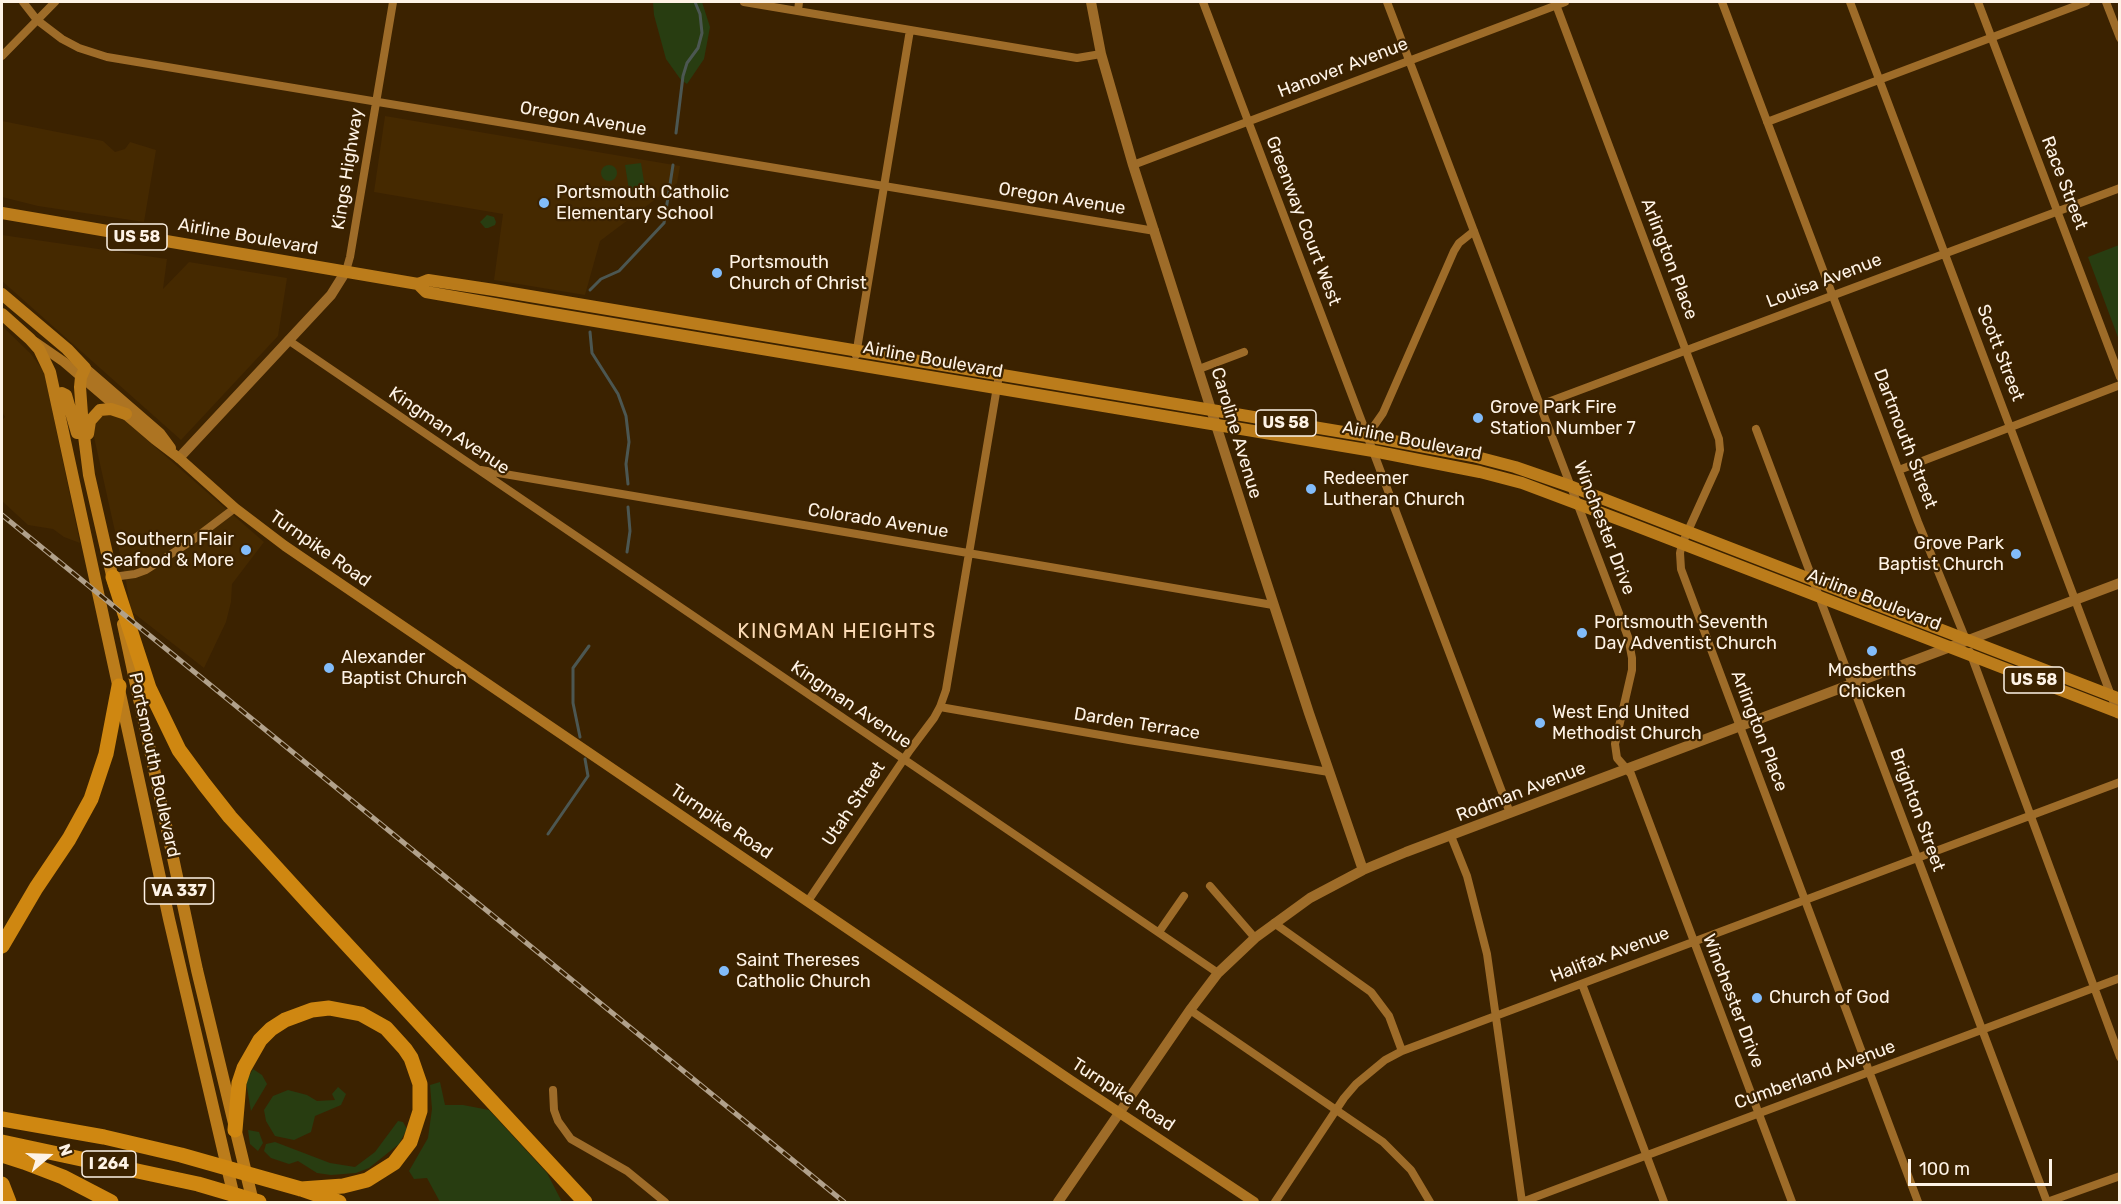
<!DOCTYPE html>
<style>
body{margin:0}
#map{position:relative;width:2121px;height:1204px;overflow:hidden;background:#3b2200;font-family:Rubik,sans-serif}
canvas{display:block}
.frame{position:absolute;inset:0;border:3px solid #fef3e6;pointer-events:none}
.north{position:absolute;left:18px;top:1126px;width:60px;height:60px;-webkit-text-stroke:4px #3b2200;paint-order:stroke;rotate:71deg;font-size:16px;font-weight:700;line-height:24px;text-align:center;color:#fef3e6}
.north::after{content:'';display:block;margin:auto;width:21px;height:27px;background:#fef3e6;clip-path:polygon(50% 0,100% 100%,50% 72%,0 100%)}
.scale{position:absolute;left:1908px;top:1159px;width:144px;height:27px;box-sizing:border-box;border:3px solid #fef3e6;border-top:0;padding-left:8px;font-size:18px;line-height:21px;white-space:nowrap;color:#fef3e6;-webkit-text-stroke:4px #3b2200;paint-order:stroke}
</style>
<div id="map">
<canvas width="2121" height="1204"></canvas>
<div class="frame"></div>
<div class="north">N</div>
<div class="scale">100 m</div>
</div>
<script>
const ctx = document.querySelector('canvas').getContext('2d');
ctx.lineJoin = 'round';
function fillPath(path, color) { ctx.fillStyle = color; ctx.fill(path, 'evenodd'); }
const toPath = rows => new Path2D(rows.map(r => 'M' + r).join(''));
function stroke(path, color, width, dash) { ctx.strokeStyle = color; ctx.lineWidth = width; ctx.lineCap = dash ? 'butt' : 'round'; ctx.setLineDash(dash || []); ctx.stroke(path); }
function drawText(font, color, halo, rows, align = 'center') {
  ctx.font = font + ' Rubik,sans-serif'; ctx.lineWidth = 4.5; ctx.setLineDash([]); ctx.textBaseline = 'middle'; ctx.strokeStyle = halo; ctx.fillStyle = color; for (const [text, x, y, turn = 0] of rows) {
    ctx.save(); ctx.translate(x, y); ctx.rotate((+turn || 0) * Math.PI / 180); ctx.textAlign = isNaN(turn) ? turn : align; if (halo) ctx.strokeText(text, 0, 0); ctx.fillText(text, 0, 0); ctx.restore();
  }
}
const built = toPath([
 [385,116,680,166,677,183,600,241,585,295,494,280,503,214,374,192],
 [2,121,103,141,115,152,125,149,130,142,156,150,144,222,38,206,2,197],
 [2,235,167,259,163,289,189,262,287,278,278,336,181,440,2,281],
 [2,326,31,354,44,372,80,543,64,537,53,529,28,525,2,501,2,420,5,417,2,412],
 [112,413,122,418,264,542,232,584,231,602,226,622,204,668,131,611,126,581,94,437,94,426,96,419]
]);
const green = toPath([
 [653,2,702,2,710,27,704,59,687,84,681,80,666,59,654,15],
 [641,163,646,194,630,196,625,165],
 '601 173a8 8 0 1 1 16 0a8 8 0 1 1-16 0Z',
 [487,215,494,217,496,222,495,225,488,228,485,228,480,222],
 [2119,245,2120,245,2119,340,2088,257],
 [253,1069,262,1075,267,1084,251,1111,246,1082],
 [440,1082,445,1105,463,1105,489,1110,547,1173,562,1202,440,1202,427,1178,414,1179,409,1171,428,1138,432,1109,430,1085],
 [338,1087,346,1094,341,1105,315,1116,311,1132,294,1140,275,1136,266,1121,264,1110,273,1096,288,1090,307,1095,317,1101,335,1100,332,1094],
 [398,1121,403,1122,407,1129,399,1144,369,1168,356,1173,331,1175,317,1173,298,1161,289,1164,271,1158,264,1151,266,1144,275,1142,330,1163,355,1167,375,1152],
 [248,1130,259,1132,263,1143,258,1151,250,1144]
]);
const stream = toPath([
 [676,133,683,76,687,63,698,48,702,33,700,14,695,2],
 [590,290,601,279,619,271,664,223,673,165],
 [590,332,592,353,618,394,626,416,629,442,626,464,628,484],
 [627,552,630,531,628,507],
 [580,737,573,703,573,668,589,646],
 [548,834,588,776,585,759]
]);
const minor = toPath([
 [23,2,37,20,62,39,79,48,107,57,1155,231],
 [744,2,1077,58,1101,54],
 [1203,2,1510,813],
 [1387,2,1628,637,1632,658,1632,670,1615,744,1617,758,1631,774,1792,1202],
 [1555,2,1719,439,1720,450,1716,469,1682,544,1680,553,1681,569,1918,1202],
 [1722,2,1918,522,1966,640],
 [1850,2,2118,714],
 [1978,2,2120,377],
 [2106,2,2120,38],
 [798,11,799,2],
 [2,56,55,2],
 [1767,122,2086,2],
 [1133,165,1565,2],
 [346,271,350,257,393,2],
 [288,340,1218,973],
 [856,355,910,30],
 [1199,369,1244,352],
 [1540,405,2120,188],
 [1756,429,2047,1202],
 [1367,436,1383,413,1454,251,1459,243,1474,231],
 [481,470,1273,605],
 [1899,470,2120,385],
 [113,577,135,574,146,570,190,542,235,508],
 [1970,652,2120,1057],
 [940,707,1129,740,1329,772],
 [1451,836,1467,876,1487,954,1522,1202],
 [1210,886,1255,938],
 [808,901,910,750,934,718,940,707,946,690,999,375],
 [1274,923,1371,992,1389,1016,1402,1051],
 [1159,932,1184,896],
 [1582,984,1664,1202],
 [1190,1010,1383,1142,1411,1170,1430,1202],
 [553,1090,554,1110,558,1121,571,1139,627,1171,665,1202],
 [1275,1202,1344,1098,1356,1084,1385,1060,1402,1051,2120,782],
 [1522,1202,2120,978],
 [2047,1202,2120,1176]
]);
const tertiary = toPath([
 [1091,2,1101,54,1133,165,1254,544,1309,713,1363,870],
 [179,458,331,295,346,271],
 [1058,1202,1190,1010,1218,973,1255,938,1310,898,1363,870,1406,852,2120,583]
]);
const secondary = toPath([
 [35,342,64,362,154,439,179,458,235,508,285,546,1070,1080,1254,1202],
 [85,368,160,433,171,448]
]);
const primary = toPath([
 [2,213,418,284,426,292,529,310,1373,451,1480,472,1522,483,1631,524,2120,713],
 [418,284,428,280,494,290,1367,436,1473,456,1515,467,1570,486,2120,699],
 [2,294,67,349,85,368,81,377,80,387,83,428,89,475,114,584],
 [2,314,30,339,39,349,50,372,169,919,235,1201],
 [56,395,62,393,66,395,77,433],
 [88,434,90,421,100,410,111,409,126,414],
 [123,624,197,970,253,1202]
]);
const motorway = toPath([
 [113,577,149,688,179,750,204,784,230,817,314,909,585,1202],
 [2,946,36,888,69,839,91,799,106,754,119,686],
 [2,1119,104,1137,181,1155,301,1189,339,1202],
 [235,1130,239,1083,244,1068,260,1040,271,1029,285,1020,312,1010,329,1008,361,1014,386,1028,405,1049,411,1058,420,1084,420,1111,410,1142,394,1163,367,1180,343,1186,301,1189],
 [2,1142,198,1184,259,1202],
 [2,1155,24,1162,63,1177,111,1202],
 [2,1184,9,1202]
]);
const rail = toPath([
 [2,515,844,1202]
]);
const markers = [
 [544,203,6,"#82bcfa"],
 [717,273,6,"#82bcfa"],
 [1478,418,6,"#82bcfa"],
 [1311,489,6,"#82bcfa"],
 [246,550,6,"#82bcfa"],
 [2016,554,6,"#82bcfa"],
 [1582,633,6,"#82bcfa"],
 [1872,651,6,"#82bcfa"],
 [329,668,6,"#82bcfa"],
 [1540,723,6,"#82bcfa"],
 [724,971,6,"#82bcfa"],
 [1757,998,6,"#82bcfa"]
];
const shields = [
 [137,237,60],
 [1286,423,60],
 [2034,680,60],
 [179,891,69],
 [109,1164,54]
];
const shieldNames = [
 ["US 58",137,237],
 ["US 58",1286,423],
 ["US 58",2034,680],
 ["VA 337",179,891],
 ["I 264",109,1164]
];
const streetNames = [
 ["Hanover Avenue",1343,68,-21],
 ["Oregon Avenue",583,119,10],
 ["Kings Highway",348,169,-81],
 ["Race Street",2064,183,69],
 ["Oregon Avenue",1062,199,9],
 ["Greenway Court West",1303,221,69],
 ["Airline Boulevard",248,237,10],
 ["Arlington Place",1669,259,69],
 ["Louisa Avenue",1824,281,-21],
 ["Scott Street",2000,353,69],
 ["Airline Boulevard",933,360,10],
 ["Kingman Avenue",449,431,34],
 ["Caroline Avenue",1236,433,73],
 ["Dartmouth Street",1905,439,69],
 ["Airline Boulevard",1412,441,11],
 ["Colorado Avenue",878,521,9],
 ["Winchester Drive",1604,528,69],
 ["Turnpike Road",320,549,35],
 ["Airline Boulevard",1874,600,21],
 ["Kingman Avenue",851,705,34],
 ["Darden Terrace",1137,724,9],
 ["Arlington Place",1759,731,69],
 ["Portsmouth Boulevard",154,765,78],
 ["Rodman Avenue",1521,792,-21],
 ["Utah Street",854,804,-56],
 ["Brighton Street",1917,810,70],
 ["Turnpike Road",721,822,34],
 ["Halifax Avenue",1610,955,-21],
 ["Winchester Drive",1733,1001,69],
 ["Cumberland Avenue",1815,1075,-20],
 ["Turnpike Road",1123,1095,33]
];
const poiNames = [
 ["Portsmouth Catholic",556,193],
 ["Elementary School",556,214],
 ["Portsmouth",729,263],
 ["Church of Christ",729,284],
 ["Grove Park Fire",1490,408],
 ["Station Number 7",1490,429],
 ["Redeemer",1323,479],
 ["Lutheran Church",1323,500],
 ["Southern Flair",234,540,"right"],
 ["Seafood & More",234,561,"right"],
 ["Grove Park",2004,544,"right"],
 ["Baptist Church",2004,565,"right"],
 ["Portsmouth Seventh",1594,623],
 ["Day Adventist Church",1594,644],
 ["Alexander",341,658],
 ["Baptist Church",341,679],
 ["Mosberths",1872,671,"center"],
 ["Chicken",1872,692,"center"],
 ["West End United",1552,713],
 ["Methodist Church",1552,734],
 ["Saint Thereses",736,961],
 ["Catholic Church",736,982],
 ["Church of God",1769,998]
];
const neighbourhoodNames = [
 ["KINGMAN HEIGHTS",837,632]
];
fillPath(built, '#452900');
fillPath(green, '#283d11');
stroke(stream, '#4c5752', 3);
stroke(minor, '#9e6c29', 8);
stroke(tertiary, '#9e6c29', 10);
stroke(secondary, '#ad7422', 10);
stroke(primary, '#bb7c1b', 12);
stroke(motorway, '#cf8711', 15);
stroke(rail, '#b1a18b', 5);
stroke(rail, '#3b2200', 3, [9]);
for (const [x, y, r, color] of markers) { const dot = new Path2D(); dot.arc(x, y, r, 0, 2 * Math.PI); ctx.fillStyle = color; ctx.fill(dot); stroke(dot, '#3b2200', 2); }
for (const [x, y, w] of shields) { const box = new Path2D(); box.roundRect(x - w / 2, y - 13, w, 26, 4.5); ctx.fillStyle = '#3b2200'; ctx.fill(box); stroke(box, '#fef3e6', 1.5); }
drawText('bold 16px', '#fef3e6', null, shieldNames);
drawText('18px', '#fef3e6', '#3b2200', streetNames);
drawText('18px', '#fef3e6', '#3b2200', poiNames, 'left');
ctx.letterSpacing = '1.5px';
drawText('20px', '#fcdbb5', '#3b2200', neighbourhoodNames);
ctx.letterSpacing = '0px';
</script>
